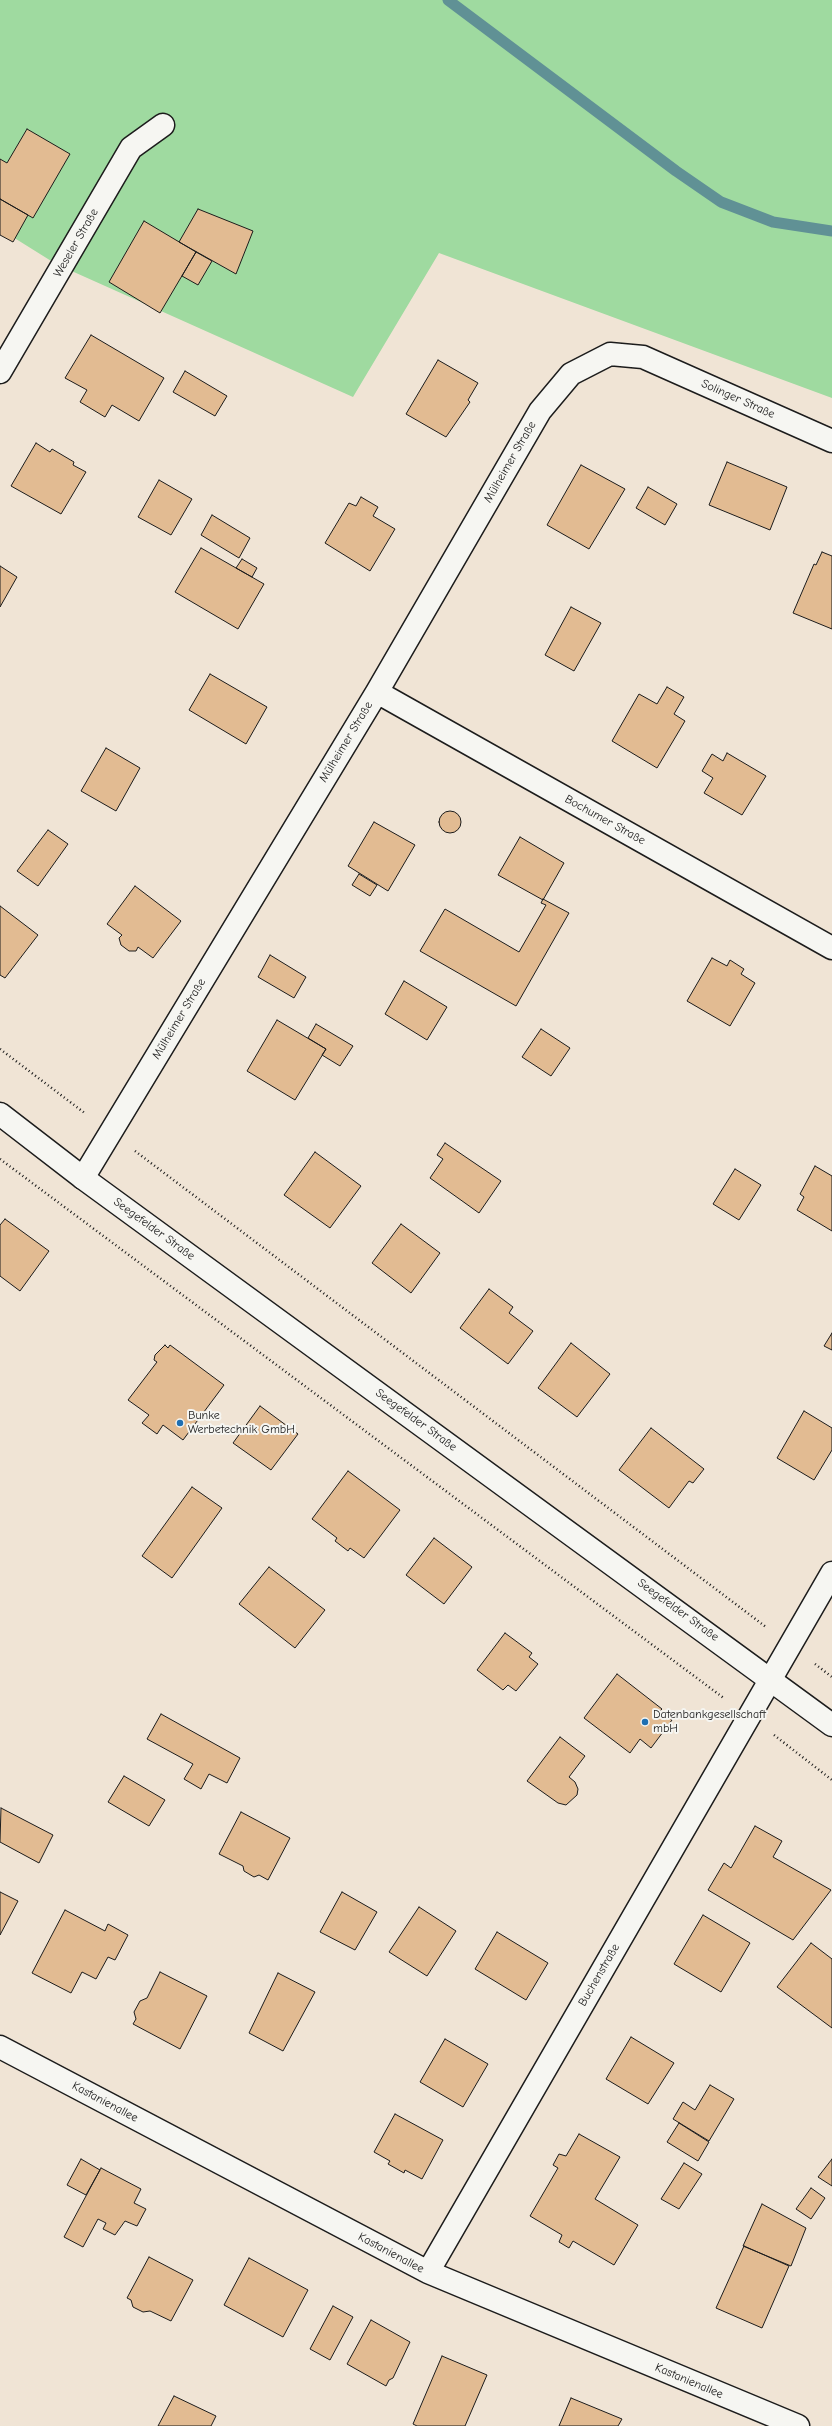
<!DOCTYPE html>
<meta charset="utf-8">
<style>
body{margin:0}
canvas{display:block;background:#f0e4d5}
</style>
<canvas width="832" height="2426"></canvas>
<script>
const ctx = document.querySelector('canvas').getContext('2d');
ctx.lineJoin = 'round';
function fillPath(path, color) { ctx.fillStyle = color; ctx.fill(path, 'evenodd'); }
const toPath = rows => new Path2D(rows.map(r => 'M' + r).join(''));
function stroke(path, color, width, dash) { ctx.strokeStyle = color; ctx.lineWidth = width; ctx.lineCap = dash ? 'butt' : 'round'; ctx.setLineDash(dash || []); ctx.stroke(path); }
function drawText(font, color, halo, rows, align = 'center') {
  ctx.font = font + ' "Comic Neue",sans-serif'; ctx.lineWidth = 4; ctx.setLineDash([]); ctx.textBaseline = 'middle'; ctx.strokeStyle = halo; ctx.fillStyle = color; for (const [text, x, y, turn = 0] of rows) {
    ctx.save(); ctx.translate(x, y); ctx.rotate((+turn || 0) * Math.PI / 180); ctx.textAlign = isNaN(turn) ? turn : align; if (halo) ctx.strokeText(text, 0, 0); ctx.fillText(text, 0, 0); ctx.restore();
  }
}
const green = toPath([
 [0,0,832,0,832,398,439,253,353,397,56,264,0,229]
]);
const stream = toPath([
 [448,0,676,171,721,202,773,222,832,231]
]);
const building = toPath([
 [27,129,70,154,33,218,0,199,0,159,7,163,27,129],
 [0,199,28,215,13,242,0,235,0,199],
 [198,209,253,231,236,274,179,242,198,209],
 [144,221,196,252,160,313,109,282,144,221],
 [196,252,212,261,198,285,182,276,196,252],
 [91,335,164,378,139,421,112,405,105,417,80,402,87,390,65,378,91,335],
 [438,360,478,383,468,400,470,402,446,437,406,414,438,360],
 [185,371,227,396,215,416,173,392,185,371],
 [36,443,50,452,52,449,74,462,73,465,86,472,61,514,11,486,36,443],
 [727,462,787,487,770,530,709,505,727,462],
 [581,465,625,489,589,549,547,525,581,465],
 [159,480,192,499,171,535,138,517,159,480],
 [648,487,677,504,665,525,636,508,648,487],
 [361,497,378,507,373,516,395,529,370,571,325,543,349,503,356,506,361,497],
 [212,515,250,538,239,558,201,535,212,515],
 [201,548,264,584,238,629,175,592,201,548],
 [822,552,832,556,832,629,793,613,814,564,816,565,822,552],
 [242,559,257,568,252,577,236,568,242,559],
 [0,566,17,577,0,607,0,566],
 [571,607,601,623,574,671,545,655,571,607],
 [210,674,267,707,246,744,189,710,210,674],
 [667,687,684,697,674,714,685,721,657,768,612,741,639,694,657,704,667,687],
 [106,748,140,768,116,811,81,791,106,748],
 [727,753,766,776,742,815,704,793,713,778,702,771,712,754,723,761,727,753],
 '439 822a11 11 0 1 1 22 0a11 11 0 1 1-22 0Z',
 [374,822,415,845,388,891,348,866,374,822],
 [48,830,68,844,38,886,17,871,48,830],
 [520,837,564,863,543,900,498,875,520,837],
 [359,874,377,885,370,896,352,885,359,874],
 [135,886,181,921,153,958,138,947,136,951,129,951,121,945,119,938,122,935,107,924,135,886],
 [543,899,569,913,516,1006,420,951,445,909,519,952,546,905,541,903,543,899],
 [0,906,38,935,5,978,0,975,0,906],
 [270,955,306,977,294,998,258,977,270,955],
 [712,958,727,966,730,960,744,969,741,974,755,983,730,1026,687,1001,712,958],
 [404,981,447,1007,427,1040,385,1014,404,981],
 [277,1020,326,1049,295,1100,247,1071,277,1020],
 [316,1024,353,1046,340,1066,322,1055,326,1049,308,1038,316,1024],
 [541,1029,570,1048,551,1076,522,1057,541,1029],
 [445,1143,501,1181,479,1213,430,1178,443,1159,437,1155,445,1143],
 [315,1152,361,1186,330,1228,284,1195,315,1152],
 [815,1166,832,1176,832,1231,797,1210,804,1197,800,1194,815,1166],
 [735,1169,761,1185,739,1220,713,1204,735,1169],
 [5,1219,49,1251,20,1291,0,1276,0,1225,5,1219],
 [401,1224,440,1253,411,1293,372,1263,401,1224],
 [489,1289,513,1307,509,1313,533,1331,508,1364,460,1328,489,1289],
 [832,1333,832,1350,824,1346,832,1333],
 [571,1343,610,1374,577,1417,538,1388,571,1343],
 [165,1345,168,1348,170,1345,224,1385,183,1440,163,1425,157,1434,142,1423,149,1415,128,1400,157,1362,154,1360,155,1355,165,1345],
 [260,1406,298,1434,271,1470,233,1443,260,1406],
 [804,1411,832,1428,832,1450,814,1480,777,1458,804,1411],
 [651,1428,704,1469,693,1483,689,1481,669,1508,619,1470,651,1428],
 [348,1471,400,1510,364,1558,350,1548,348,1551,335,1541,337,1538,312,1519,348,1471],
 [192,1487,222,1508,172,1578,142,1556,192,1487],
 [434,1538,472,1567,444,1604,406,1575,434,1538],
 [269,1567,325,1610,295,1648,239,1604,269,1567],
 [505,1633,532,1653,529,1657,538,1664,516,1691,508,1685,503,1690,477,1670,505,1633],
 [617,1674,662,1709,660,1711,672,1720,651,1748,640,1739,630,1753,584,1718,617,1674],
 [161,1714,240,1758,227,1783,209,1774,201,1789,184,1779,193,1764,147,1739,161,1714],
 [560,1737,585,1756,569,1777,575,1782,578,1789,577,1795,566,1805,558,1803,527,1781,560,1737],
 [124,1776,165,1800,149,1826,108,1802,124,1776],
 [1,1808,53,1835,39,1863,0,1842,1,1808],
 [241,1812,290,1838,268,1880,259,1875,254,1877,244,1871,243,1866,219,1854,241,1812],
 [755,1826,782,1841,773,1857,831,1890,793,1940,708,1890,724,1863,731,1868,755,1826],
 [0,1892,18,1901,0,1935,0,1892],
 [342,1892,377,1912,355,1950,320,1932,342,1892],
 [419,1907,456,1931,427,1976,389,1952,419,1907],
 [65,1910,105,1931,108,1924,128,1935,115,1960,108,1957,96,1979,82,1972,71,1993,32,1973,65,1910],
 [703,1915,750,1943,721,1992,674,1964,703,1915],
 [497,1932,548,1963,526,2000,475,1969,497,1932],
 [811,1943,832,1959,832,2028,777,1987,811,1943],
 [160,1972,207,1996,180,2049,133,2024,136,2019,134,2012,140,2001,147,1998,160,1972],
 [278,1973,315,1992,283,2051,249,2033,278,1973],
 [631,2037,674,2063,648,2104,606,2079,631,2037],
 [445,2039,488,2064,463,2107,420,2082,445,2039],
 [710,2085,734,2099,709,2141,673,2119,683,2102,695,2110,710,2085],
 [395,2114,443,2140,422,2179,405,2170,404,2173,388,2164,390,2161,374,2152,395,2114],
 [679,2123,709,2142,698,2161,667,2142,679,2123],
 [579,2134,620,2157,595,2199,638,2225,614,2265,573,2241,569,2248,559,2242,562,2235,530,2216,558,2168,553,2165,559,2154,566,2156,579,2134],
 [81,2159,100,2170,86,2195,67,2185,81,2159],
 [832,2159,832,2186,818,2177,832,2159],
 [684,2163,702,2174,679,2209,661,2199,684,2163],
 [101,2168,141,2189,134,2203,146,2209,137,2226,125,2221,115,2235,103,2229,106,2223,98,2219,83,2247,64,2237,101,2168],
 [811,2188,825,2198,811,2219,796,2209,811,2188],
 [762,2204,806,2228,791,2266,743,2246,762,2204],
 [744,2246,789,2266,762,2328,716,2308,744,2246],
 [149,2257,193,2280,171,2321,150,2311,143,2312,133,2307,131,2300,127,2298,149,2257],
 [249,2258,308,2290,283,2337,224,2305,249,2258],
 [333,2306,353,2317,330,2360,310,2349,333,2306],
 [371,2320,410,2342,393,2378,389,2380,386,2386,347,2364,371,2320],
 [442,2356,487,2375,465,2426,417,2426,413,2424,442,2356],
 [174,2396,216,2416,211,2426,158,2426,174,2396],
 [571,2398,622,2419,618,2426,559,2426,571,2398]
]);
const path = toPath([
 [0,1049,86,1114],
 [135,1151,766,1627],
 [0,1159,725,1699],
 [815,1664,832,1677],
 [774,1735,832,1780]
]);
const minor = toPath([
 [0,372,131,148,163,125],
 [377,692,832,948],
 [83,1178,377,692,540,411,571,374,610,354,643,357,832,441],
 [0,2047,428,2272,798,2426],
 [428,2272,832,1573]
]);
const tertiary = toPath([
 [0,1114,83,1178,832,1725]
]);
const markers = [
 [180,1423,4,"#1f6fb2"],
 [645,1722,4,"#1f6fb2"]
];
const streetNames = [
 ["Weseler Straße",76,243,-60],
 ["Solinger Straße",738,399,24],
 ["Mülheimer Straße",510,462,-60],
 ["Mülheimer Straße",346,742,-59],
 ["Bochumer Straße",605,820,29],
 ["Mülheimer Straße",179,1019,-59],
 ["Seegefelder Straße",154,1229,36],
 ["Seegefelder Straße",416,1420,36],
 ["Seegefelder Straße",678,1610,36],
 ["Buchenstraße",599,1975,-60],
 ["Kastanienallee",105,2102,28],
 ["Kastanienallee",391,2253,28],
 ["Kastanienallee",689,2381,23]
];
const poiNames = [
 ["Bunke",188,1416],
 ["Werbetechnik GmbH",188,1430],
 ["Datenbankgesellschaft",653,1715],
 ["mbH",653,1729]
];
fillPath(green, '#9fdaa0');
stroke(stream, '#609195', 11);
fillPath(building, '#e2bb92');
stroke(building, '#1c1c1c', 1);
stroke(minor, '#1c1c1c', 25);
stroke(tertiary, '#1c1c1c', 25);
stroke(path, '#1c1c1c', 2.5, [1, 3]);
stroke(minor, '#f6f6f2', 22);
stroke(tertiary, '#f6f6f2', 22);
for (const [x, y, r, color] of markers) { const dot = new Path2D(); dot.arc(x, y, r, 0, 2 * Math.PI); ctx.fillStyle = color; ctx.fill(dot); stroke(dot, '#f6f6f2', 1.5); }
drawText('12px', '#1c1c1c', '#f6f6f2', streetNames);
drawText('12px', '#1c1c1c', '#f6f6f2', poiNames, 'left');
</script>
